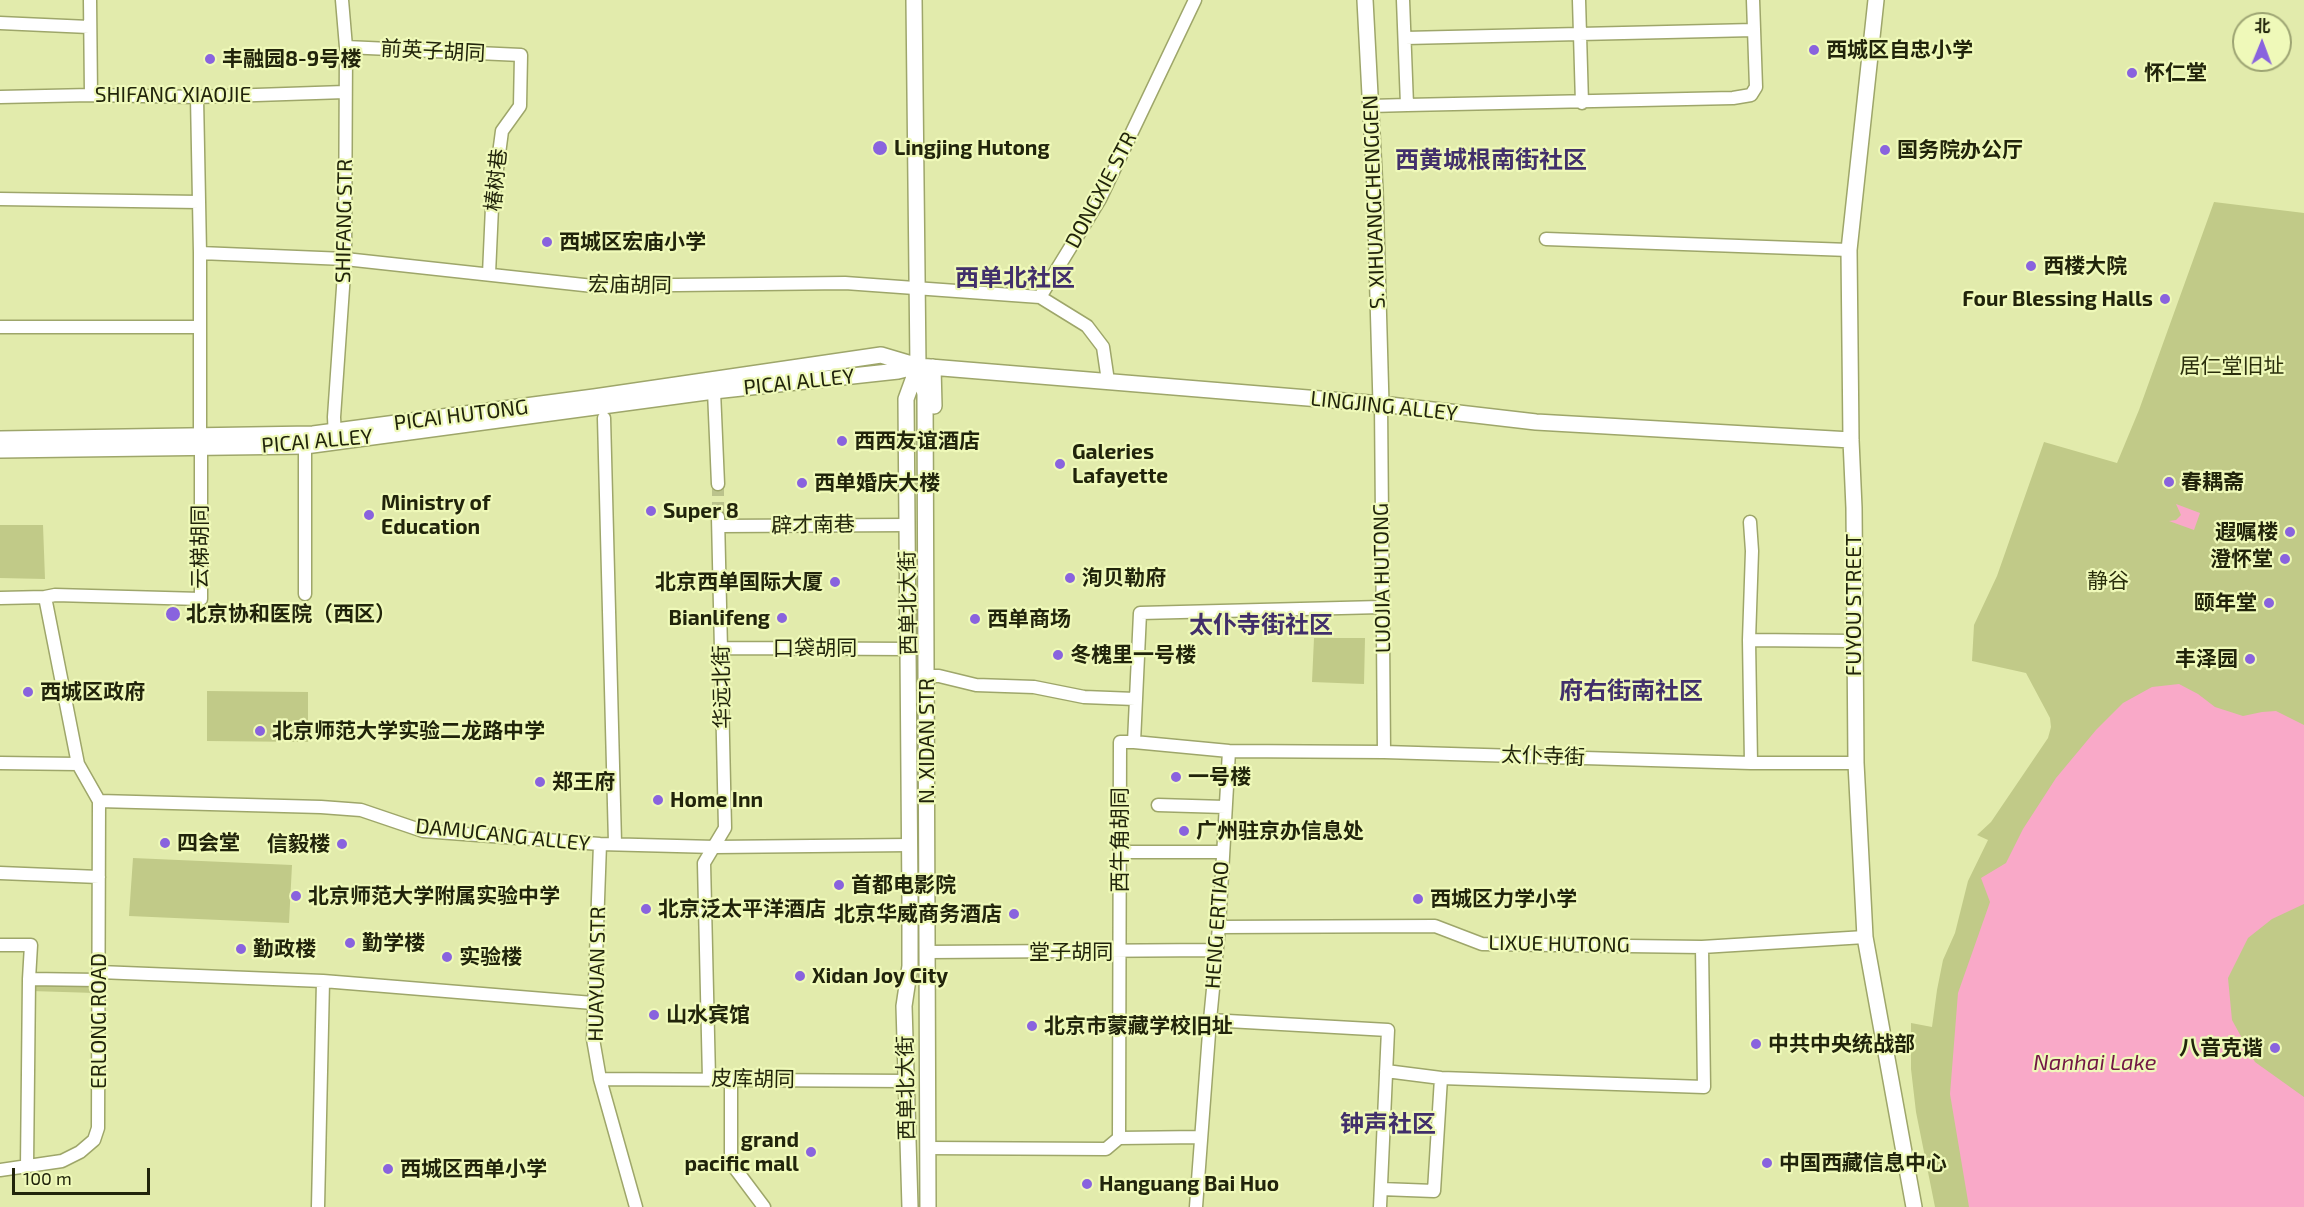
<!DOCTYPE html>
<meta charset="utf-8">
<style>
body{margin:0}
#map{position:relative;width:2304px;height:1207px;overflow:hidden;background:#e2ebac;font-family:"Exo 2","Noto Sans SC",sans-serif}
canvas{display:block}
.north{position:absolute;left:2232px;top:12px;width:60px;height:60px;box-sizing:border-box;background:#eff9b9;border:2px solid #9da473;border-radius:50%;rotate:1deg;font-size:16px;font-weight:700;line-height:24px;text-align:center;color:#21240b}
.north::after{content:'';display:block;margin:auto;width:21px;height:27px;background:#8963de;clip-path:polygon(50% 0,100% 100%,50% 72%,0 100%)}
.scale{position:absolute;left:12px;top:1168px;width:138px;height:27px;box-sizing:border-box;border:3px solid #21240b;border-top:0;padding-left:8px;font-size:18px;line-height:21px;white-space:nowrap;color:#21240b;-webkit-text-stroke:4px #eff9b9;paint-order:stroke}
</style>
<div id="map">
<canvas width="2304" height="1207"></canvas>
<div class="north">北</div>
<div class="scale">100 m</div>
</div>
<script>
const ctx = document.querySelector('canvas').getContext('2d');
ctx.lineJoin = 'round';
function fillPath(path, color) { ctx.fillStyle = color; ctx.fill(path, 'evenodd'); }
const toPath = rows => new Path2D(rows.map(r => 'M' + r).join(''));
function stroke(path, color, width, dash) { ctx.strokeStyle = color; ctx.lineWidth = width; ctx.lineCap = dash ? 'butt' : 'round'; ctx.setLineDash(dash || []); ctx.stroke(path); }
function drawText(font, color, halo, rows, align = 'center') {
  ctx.font = font + ' "Exo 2","Noto Sans SC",sans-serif'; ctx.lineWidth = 4.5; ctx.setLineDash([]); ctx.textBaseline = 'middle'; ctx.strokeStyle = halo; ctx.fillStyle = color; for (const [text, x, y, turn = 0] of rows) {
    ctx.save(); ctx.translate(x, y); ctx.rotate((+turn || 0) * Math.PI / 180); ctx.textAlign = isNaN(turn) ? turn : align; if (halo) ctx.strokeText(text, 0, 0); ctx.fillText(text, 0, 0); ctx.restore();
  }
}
const green = toPath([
 [2214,202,2304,213,2304,1207,1935,1207,1916,1112,1911,1069,1911,1023,1932,1027,1937,990,1943,960,1955,933,1968,881,1988,840,1977,835,1991,822,2048,738,2051,727,2050,718,2026,673,1972,661,1974,625,1997,576,2044,442,2117,463,2139,410],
 [0,525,43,525,45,579,0,578],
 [1314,638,1365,638,1364,684,1312,682],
 [207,691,308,692,308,742,207,741],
 [133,858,292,865,289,923,129,916],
 [435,890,469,891,468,906,435,905],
 [32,983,95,984,95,993,31,991]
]);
const water = toPath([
 [2176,504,2200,513,2194,530,2169,521,2176,520,2181,515],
 [2179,684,2198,694,2215,707,2243,716,2262,712,2276,711,2304,725,2304,904,2272,919,2248,938,2228,978,2232,1020,2255,1062,2304,1097,2304,1207,1969,1207,1950,1094,1958,993,1990,902,1981,878,2006,863,2023,829,2056,778,2096,730,2123,703,2152,687]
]);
const minorTunnel = toPath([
 [718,484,718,517]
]);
const minor = toPath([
 [90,0,91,95],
 [1403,0,1407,105,1733,98,1751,95,1756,87,1753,0],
 [1579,0,1582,103],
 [0,23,89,27],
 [1405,38,1754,30],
 [346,47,521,55,520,106,502,131,492,207,489,274],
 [0,97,91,95,197,97,345,92],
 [197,97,200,253,200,437],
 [1371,106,1407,105],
 [0,199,199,202],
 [1546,239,1849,250],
 [200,253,345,259,593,286,845,283,1040,297,1100,199,1195,0],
 [1040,297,1087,326,1103,347,1108,381],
 [0,327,199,327],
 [714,391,718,484],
 [1381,404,1384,752],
 [604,418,615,843],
 [335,438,334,417,345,259,346,47,342,0],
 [305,446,305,594],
 [1750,522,1752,551,1749,640,1751,763],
 [719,526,908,525],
 [45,597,55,595,201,599,201,448],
 [0,598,45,597,78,764,99,801,98,1128,94,1140,80,1152,62,1161,0,1170],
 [1381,607,1140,613,1134,742,1229,751,1384,752,1751,763,1856,763],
 [1749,640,1854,641],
 [721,648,909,649],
 [926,676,939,676,976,685,1034,687,1084,697,1135,699],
 [0,763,78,764],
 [99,801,321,807,361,810,423,831,600,844,715,847,910,845],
 [1158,805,1225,807],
 [600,844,593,1039,600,1079,636,1207],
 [1123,852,1222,852],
 [0,873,99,877],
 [1219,927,1435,926,1482,944,1702,947,1865,937],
 [0,945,31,945,29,979,27,1166],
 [927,952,1216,950],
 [99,972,323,981,593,1003],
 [29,979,98,980],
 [1210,1020,1388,1030,1380,1207],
 [1386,1071,1441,1078,1704,1087,1702,947],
 [600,1079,906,1081],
 [709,1079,704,863,725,828,718,517],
 [731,1079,731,1163,764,1207],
 [1119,1138,1120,742,1134,742],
 [927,1148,1106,1149,1119,1138,1201,1137],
 [1381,1189,1434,1191,1441,1078],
 [318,1207,323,981],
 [1196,1207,1210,1020,1219,927,1229,751]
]);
const major = toPath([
 [914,0,918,366,925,394,928,1207],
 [1365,0,1375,190,1381,404],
 [1876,0,1849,250,1851,440,1854,508,1856,763,1865,937,1914,1207],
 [933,367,934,406],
 [0,439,313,434,594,397,881,355,918,366,1381,404,1536,422,1851,440],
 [0,450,305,446,714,391,898,371,918,366],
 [910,1207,904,1006,910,966,910,900,906,399,918,366]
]);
const markers = [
 [1814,50,6,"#8963de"],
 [210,59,6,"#8963de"],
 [2132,73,6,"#8963de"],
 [880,148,8,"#8963de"],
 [1885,150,6,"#8963de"],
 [547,242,6,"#8963de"],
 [2031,266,6,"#8963de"],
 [2165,299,6,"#8963de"],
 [842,441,6,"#8963de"],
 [1060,464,6,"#8963de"],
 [2169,482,6,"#8963de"],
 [802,483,6,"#8963de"],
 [651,511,6,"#8963de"],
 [369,515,6,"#8963de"],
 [2290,532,6,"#8963de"],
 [2285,559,6,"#8963de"],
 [1070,578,6,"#8963de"],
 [835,582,6,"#8963de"],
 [2269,603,6,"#8963de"],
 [173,614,8,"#8963de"],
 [782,618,6,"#8963de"],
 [975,619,6,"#8963de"],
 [1058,655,6,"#8963de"],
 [2250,659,6,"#8963de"],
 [28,692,6,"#8963de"],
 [260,731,6,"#8963de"],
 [1176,777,6,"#8963de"],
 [540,782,6,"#8963de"],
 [658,800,6,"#8963de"],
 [1184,831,6,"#8963de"],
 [165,843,6,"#8963de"],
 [342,844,6,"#8963de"],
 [839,885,6,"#8963de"],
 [296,896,6,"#8963de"],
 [1418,899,6,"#8963de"],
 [646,909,6,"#8963de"],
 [1014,914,6,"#8963de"],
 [350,943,6,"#8963de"],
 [241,949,6,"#8963de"],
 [447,957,6,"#8963de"],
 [800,976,6,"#8963de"],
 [654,1015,6,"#8963de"],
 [1032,1026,6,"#8963de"],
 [1756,1044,6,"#8963de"],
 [2275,1048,6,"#8963de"],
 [811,1152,6,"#8963de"],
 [1767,1163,6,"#8963de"],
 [388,1169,6,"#8963de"],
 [1087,1184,6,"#8963de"]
];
const poiNames = [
 ["西城区自忠小学",1826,50],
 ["丰融园8-9号楼",222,59],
 ["怀仁堂",2144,73],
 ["Lingjing Hutong",894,148],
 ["国务院办公厅",1897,150],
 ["西城区宏庙小学",559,242],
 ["西楼大院",2043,266],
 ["Four Blessing Halls",2153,299,"right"],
 ["西西友谊酒店",854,441],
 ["Galeries",1072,452],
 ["Lafayette",1072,476],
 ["春耦斋",2181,482],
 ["西单婚庆大楼",814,483],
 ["Ministry of",381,503],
 ["Education",381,527],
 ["Super 8",663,511],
 ["遐嘱楼",2278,532,"right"],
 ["澄怀堂",2273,559,"right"],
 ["洵贝勒府",1082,578],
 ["北京西单国际大厦",823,582,"right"],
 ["颐年堂",2257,603,"right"],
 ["北京协和医院（西区）",186,614],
 ["Bianlifeng",770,618,"right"],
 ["西单商场",987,619],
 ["冬槐里一号楼",1070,655],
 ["丰泽园",2238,659,"right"],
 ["西城区政府",40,692],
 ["北京师范大学实验二龙路中学",272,731],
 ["一号楼",1188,777],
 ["郑王府",552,782],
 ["Home Inn",670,800],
 ["广州驻京办信息处",1196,831],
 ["四会堂",177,843],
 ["信毅楼",330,844,"right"],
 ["首都电影院",851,885],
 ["北京师范大学附属实验中学",308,896],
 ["西城区力学小学",1430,899],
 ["北京泛太平洋酒店",658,909],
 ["北京华威商务酒店",1002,914,"right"],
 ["勤学楼",362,943],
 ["勤政楼",253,949],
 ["实验楼",459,957],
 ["Xidan Joy City",812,976],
 ["山水宾馆",666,1015],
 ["北京市蒙藏学校旧址",1044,1026],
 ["中共中央统战部",1768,1044],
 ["八音克谐",2263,1048,"right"],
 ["grand",799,1140,"right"],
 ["pacific mall",799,1164,"right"],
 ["中国西藏信息中心",1779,1163],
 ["西城区西单小学",400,1169],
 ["Hanguang Bai Huo",1099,1184]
];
const streetNames = [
 ["前英子胡同",433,51,3],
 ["SHIFANG XIAOJIE",173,95],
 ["椿树巷",496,180,-84],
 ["DONGXIE STR",1101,190,-62],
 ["S. XIHUANGCHENGGEN",1374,202,-92],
 ["SHIFANG STR",344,221,-89],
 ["宏庙胡同",630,285,1],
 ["PICAI ALLEY",799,382,-6],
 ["LINGJING ALLEY",1384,406,6],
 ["PICAI HUTONG",461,415,-7],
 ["PICAI ALLEY",317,441,-5],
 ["辟才南巷",813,525,-1],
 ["云梯胡同",200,547,-90],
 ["LUOJIA HUTONG",1382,578,-91],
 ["西单北大街",908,603,-91],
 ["FUYOU STREET",1854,605,-90],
 ["口袋胡同",815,648],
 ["华远北街",722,687,-91],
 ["N. XIDAN STR",927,741,-90],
 ["太仆寺街",1543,756,2],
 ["DAMUCANG ALLEY",503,835,6],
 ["西牛角胡同",1120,840,-90],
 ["HENG ERTIAO",1217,925,-86],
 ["LIXUE HUTONG",1559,944,1],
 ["堂子胡同",1071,952],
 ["HUAYUAN STR",597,974,-89],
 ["ERLONG ROAD",99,1021,-90],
 ["皮库胡同",753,1079,1],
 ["西单北大街",906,1088,-91]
];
const parkNames = [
 ["居仁堂旧址",2232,366],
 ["静谷",2108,581]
];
const waterNames = [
 ["Nanhai Lake",2095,1063]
];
const quarterNames = [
 ["西黄城根南街社区",1491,160],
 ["西单北社区",1015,278],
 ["太仆寺街社区",1261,625],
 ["府右街南社区",1631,691],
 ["钟声社区",1388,1124]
];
fillPath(green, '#c1ca88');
fillPath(water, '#f9a9c8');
stroke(minorTunnel, '#bbc38c', 12, [12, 6]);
stroke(minor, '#9ea66a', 15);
stroke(major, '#9ea66a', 18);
stroke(minor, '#fff', 12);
stroke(major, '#fff', 15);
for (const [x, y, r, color] of markers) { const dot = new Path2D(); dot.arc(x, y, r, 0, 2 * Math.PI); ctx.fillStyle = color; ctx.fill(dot); stroke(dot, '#eff9b9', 2); }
drawText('bold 21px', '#21240b', '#eff9b9', poiNames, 'left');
drawText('21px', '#21240b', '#eff9b9', streetNames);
drawText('21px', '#2a2e0c', '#eff9b9', parkNames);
drawText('italic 22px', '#721745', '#eff9b9', waterNames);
drawText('bold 24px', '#412f6b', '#eff9b9', quarterNames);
</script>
